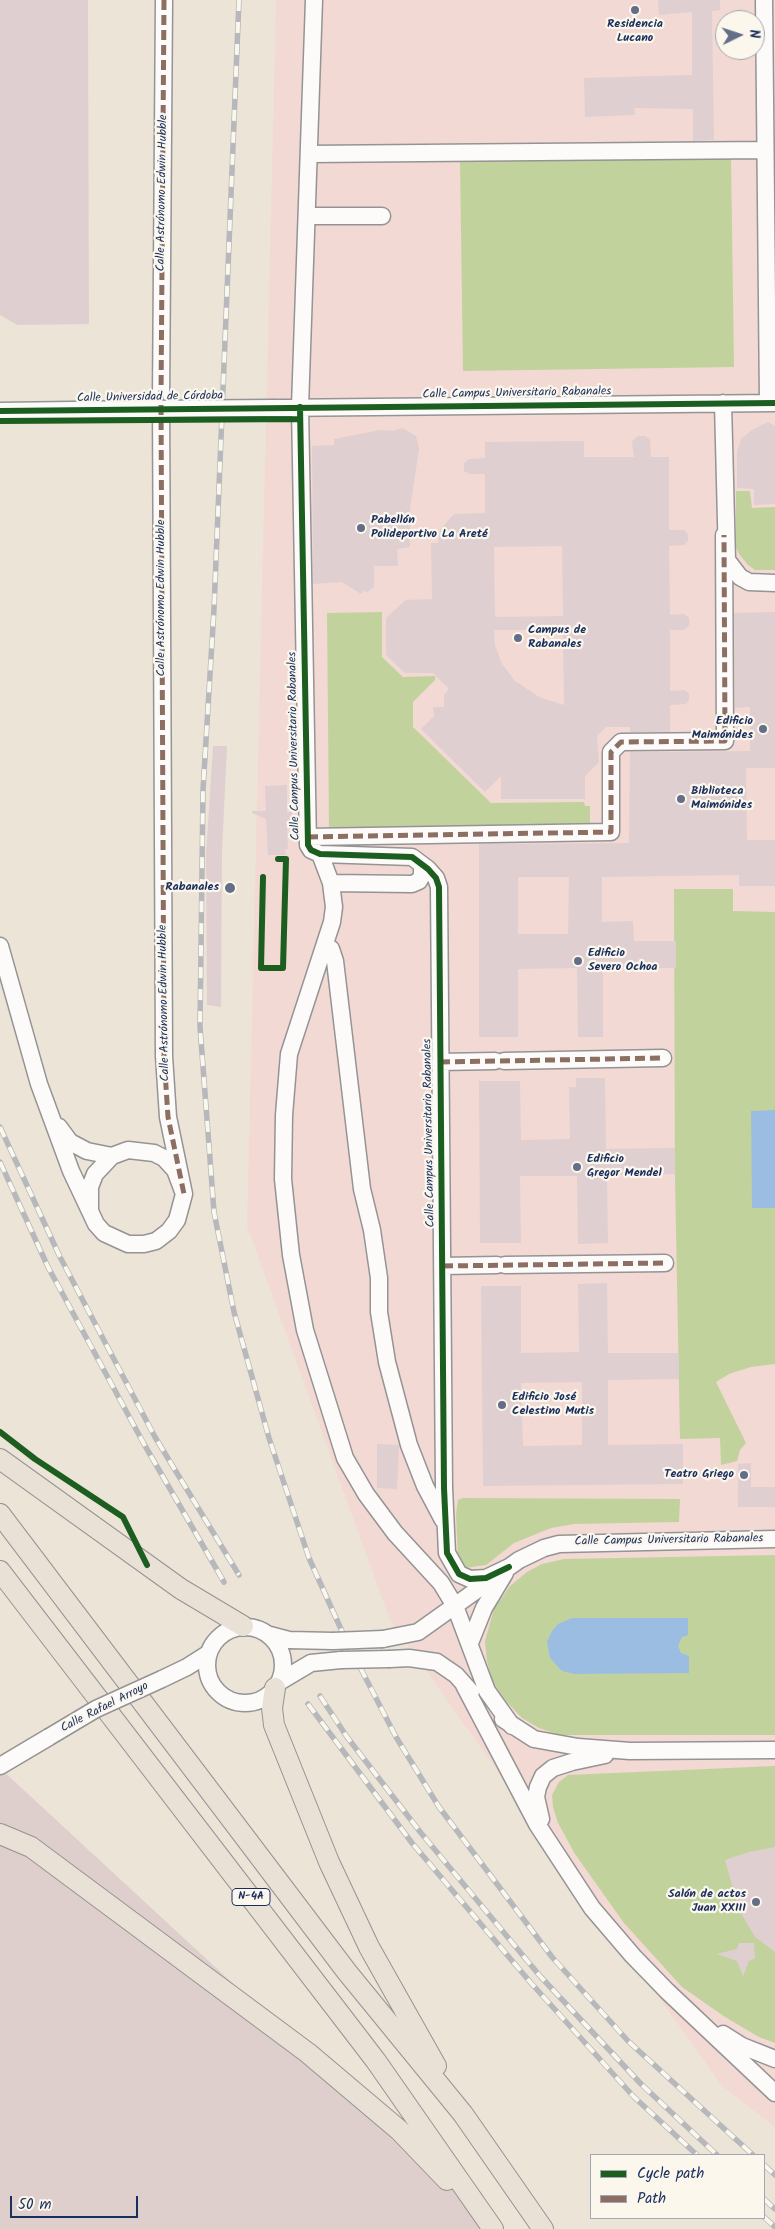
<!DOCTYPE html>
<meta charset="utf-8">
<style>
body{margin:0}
#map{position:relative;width:775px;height:2229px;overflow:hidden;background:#ece4d7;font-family:Kalam,sans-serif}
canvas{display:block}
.legend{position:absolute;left:590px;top:2154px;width:175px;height:65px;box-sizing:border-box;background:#fbf7ec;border:1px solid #a1a7b3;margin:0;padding:6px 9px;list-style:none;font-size:15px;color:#1b2f5e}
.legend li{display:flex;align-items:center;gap:10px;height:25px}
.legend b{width:25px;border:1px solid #a1a7b3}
.north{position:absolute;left:715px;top:10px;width:50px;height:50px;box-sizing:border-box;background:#fbf7ec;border:1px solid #a1a7b3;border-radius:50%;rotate:86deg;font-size:14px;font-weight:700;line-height:20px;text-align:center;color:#1b2f5e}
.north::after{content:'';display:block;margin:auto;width:18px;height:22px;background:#646e88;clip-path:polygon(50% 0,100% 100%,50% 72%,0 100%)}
.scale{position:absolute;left:10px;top:2196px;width:128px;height:22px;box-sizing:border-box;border:2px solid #1b2f5e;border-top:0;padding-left:6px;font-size:15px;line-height:18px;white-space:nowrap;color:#1b2f5e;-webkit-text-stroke:4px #fbf7ec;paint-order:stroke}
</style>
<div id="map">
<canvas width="775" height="2229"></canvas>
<ul class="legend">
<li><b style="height:6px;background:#1b5e20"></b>Cycle path</li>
<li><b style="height:6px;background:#8d6e63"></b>Path</li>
</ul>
<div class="north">N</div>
<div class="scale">50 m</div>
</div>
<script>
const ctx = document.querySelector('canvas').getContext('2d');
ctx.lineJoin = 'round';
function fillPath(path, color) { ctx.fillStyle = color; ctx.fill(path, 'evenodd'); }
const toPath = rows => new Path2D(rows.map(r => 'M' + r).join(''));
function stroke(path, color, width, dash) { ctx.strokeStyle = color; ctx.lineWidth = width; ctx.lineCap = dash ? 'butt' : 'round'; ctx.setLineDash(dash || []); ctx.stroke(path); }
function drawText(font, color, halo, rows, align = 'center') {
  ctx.font = font + ' Kalam,sans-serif'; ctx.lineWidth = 4.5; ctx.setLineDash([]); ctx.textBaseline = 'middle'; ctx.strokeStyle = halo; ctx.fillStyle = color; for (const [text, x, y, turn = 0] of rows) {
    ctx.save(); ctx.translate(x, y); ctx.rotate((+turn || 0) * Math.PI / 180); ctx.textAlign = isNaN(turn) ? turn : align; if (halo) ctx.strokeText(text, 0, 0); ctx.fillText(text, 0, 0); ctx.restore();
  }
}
const built = toPath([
 [276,0,775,0,775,2127,722,2086,390,1620,247,1226],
 [725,20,755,20,755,50,725,50]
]);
const industrial = toPath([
 [0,1768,308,2053,399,2130,493,2229,0,2229]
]);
const green = toPath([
 [731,157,734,367,463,371,460,161],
 [736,491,750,491,752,508,775,507,775,570,755,570,748,565,739,554,736,547],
 [382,612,382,657,403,677,435,676,435,680,413,702,413,727,491,803,584,802,585,806,590,806,590,825,329,829,327,613],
 [674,889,733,889,733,911,775,912,775,1364,751,1367,729,1374,716,1382,746,1443,740,1450,737,1461,721,1465,720,1438,680,1439,675,1179],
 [463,1498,680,1499,679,1522,574,1524,551,1528,514,1543,486,1565,465,1568,458,1559,456,1514,458,1500],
 [775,1555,775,1735,559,1735,539,1728,522,1718,503,1698,492,1681,487,1661,485,1641,494,1609,510,1586,527,1572,542,1564,564,1559],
 [775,1766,775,2043,759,2037,725,2017,682,1987,624,1923,575,1854,558,1823,553,1807,552,1795,559,1782,568,1775]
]);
const water = toPath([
 [775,1110,775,1208,752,1208,751,1111],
 [572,1618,688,1618,688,1635,682,1637,678,1646,681,1653,689,1656,689,1673,574,1674,562,1671,550,1658,547,1642,552,1631,558,1624]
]);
const building = toPath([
 [0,0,88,0,89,324,17,325,0,315],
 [658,0,720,0,720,10,712,11,714,140,693,141,693,109,634,108,635,115,585,117,584,78,692,75,692,12,659,15],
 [768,422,775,426,775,504,754,505,754,489,737,488,737,453,741,439,752,430],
 [402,428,416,436,419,449,410,509,410,547,397,549,398,566,374,566,374,587,367,592,364,590,361,594,342,582,313,584,312,446,334,445,334,439,380,430,394,431],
 [638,436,645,436,650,440,651,457,669,457,669,530,684,530,688,535,688,541,684,545,669,546,670,615,684,614,689,618,689,625,685,630,670,630,670,691,685,690,689,694,689,700,686,704,670,705,670,732,630,732,630,727,606,727,597,736,599,762,585,776,585,799,501,799,501,776,485,792,421,729,434,716,433,707,444,707,444,695,449,689,433,673,405,673,386,655,386,618,406,600,432,599,431,543,438,543,440,530,454,514,485,513,485,474,470,474,464,471,464,463,469,459,485,458,485,442,584,441,584,457,634,457,632,441],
 [562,546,563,616,495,617,494,547],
 [494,630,563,630,564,705,539,697,515,681,502,664,495,645],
 [775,612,775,768,746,768,747,840,775,840,775,886,739,886,739,875,602,877,602,922,633,921,634,941,676,941,676,968,603,968,603,1037,578,1037,577,968,518,969,518,1037,479,1037,479,844,629,843,630,752,750,751,750,707,735,708,734,613],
 [518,877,569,877,568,934,518,934],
 [213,746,227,746,222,852,221,1007,207,1005,206,855],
 [287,785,287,812,292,812,293,828,287,826,288,849,285,849,286,855,268,855,266,819,252,813,252,811,266,811,265,786],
 [576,1078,605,1078,606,1149,675,1148,675,1174,607,1175,608,1243,578,1244,577,1176,520,1176,521,1243,480,1243,479,1081,520,1081,521,1140,570,1139,569,1087,576,1087],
 [607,1283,608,1353,679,1353,679,1379,608,1380,608,1445,683,1444,683,1484,483,1486,481,1286,521,1286,521,1353,579,1352,578,1284],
 [582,1382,582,1445,523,1446,521,1383],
 [377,1444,399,1445,397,1489,377,1488],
 [751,1463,751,1487,775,1487,775,1507,738,1507,738,1464],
 [775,1847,775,1952,755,1937,739,1910,725,1860,749,1852],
 [739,1943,754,1943,755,1958,749,1961,743,1976,737,1961,717,1954,737,1949]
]);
const minor = toPath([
 [164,0,161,399,164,1056,168,1117,184,1194],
 [314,0,300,407,308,845,311,850,320,854,412,857,428,869,436,878,439,887,444,1488,447,1553,459,1574,470,1579,486,1578,509,1567],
 [764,0,768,403],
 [309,154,765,150],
 [307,216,382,216],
 [723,403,727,560,740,577,749,582,775,583],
 [273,408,775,403],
 [0,411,143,409],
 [308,837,611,832,611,752,621,742,725,741,724,535],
 [320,854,331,883,334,907,332,922,289,1054,284,1115,283,1179,291,1255,305,1330,345,1458,366,1494,395,1533,441,1583,455,1606,487,1691,512,1726],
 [331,883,412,884,419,881,422,875,422,866],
 [0,946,39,1084,71,1171,96,1224,104,1233,128,1244,144,1244,156,1241,169,1231,177,1220,184,1194,175,1170,164,1158,154,1153,128,1150,112,1156,95,1174,90,1187,90,1209],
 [324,949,328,947,331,949,335,961,362,1189,372,1230,379,1278,379,1312,387,1362,409,1445,425,1486,443,1520],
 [504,1061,663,1058],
 [440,1062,495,1061],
 [59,1127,70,1142,87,1151,112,1156],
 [505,1265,665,1263],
 [443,1266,497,1265],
 '207 1665a38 38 0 1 1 76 0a38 38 0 1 1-76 0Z',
 [270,1635,289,1640,333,1641],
 [383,1639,418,1632,519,1560,544,1548,559,1544,775,1539],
 [470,1643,484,1608,505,1573],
 [390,1659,409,1658,437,1662,456,1675,471,1692],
 [162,1679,187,1667,209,1653],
 [279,1682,311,1663,341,1660],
 [464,1685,537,1824,592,1908,633,1956,667,1991,775,2093],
 [503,1719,534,1739,578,1747,630,1751,775,1750],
 [0,1766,49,1737],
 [541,1819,536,1797,538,1787,543,1776,553,1768,572,1762,605,1755],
 [723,2034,742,2046,775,2059]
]);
const major = toPath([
 [0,1459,181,1589,243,1626],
 [0,1514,347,1972,463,2114,543,2229],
 [0,1571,376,2061,493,2229],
 [275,1688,272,1708,274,1725,329,1862,369,1947,436,2066],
 [0,1834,31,1847,308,2053,399,2130,447,2180]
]);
const rail = toPath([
 [239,0,214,609,203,790,200,1027,214,1212,234,1312,269,1438,309,1558,345,1638,396,1737,439,1807,552,1957,628,2041,753,2155],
 [0,1127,60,1257,155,1437,239,1575],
 [0,1162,48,1267,144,1444,224,1582],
 [320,1696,347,1737,421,1833,540,1976,641,2084,717,2155],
 [308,1704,412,1843,531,1983,634,2097,697,2155],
 [764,2165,775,2175],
 [764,2199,775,2209],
 [764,2217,775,2227]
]);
const minorBridge = toPath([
 [143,409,273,408],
 [333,1641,383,1639],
 [341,1660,390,1659],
 [49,1737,96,1709,162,1679]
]);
const quiet = toPath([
 [164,0,161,399,164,1056,168,1117,184,1194],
 [308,837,611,832,611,752,621,742,725,741,724,535],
 [440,1062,663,1058],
 [443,1266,665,1263]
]);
const cycleway = toPath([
 [300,407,308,845,311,850,320,854,412,857,428,869,436,878,439,887,444,1488,447,1553,459,1574,470,1579,486,1578,509,1567],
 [0,411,775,403],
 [0,421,300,419],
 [263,877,261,968,283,968,286,859,278,859],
 [0,1432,35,1459,123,1517,147,1565]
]);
const markers = [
 [635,10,5,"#646e88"],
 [361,528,5,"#646e88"],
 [518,638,5,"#646e88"],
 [763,729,5,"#646e88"],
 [681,799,5,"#646e88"],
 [230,888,6,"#646e88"],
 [578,961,5,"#646e88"],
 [577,1167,5,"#646e88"],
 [502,1405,5,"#646e88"],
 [744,1475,5,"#646e88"],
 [756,1902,5,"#646e88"]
];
const shields = [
 [251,1897,38]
];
const shieldNames = [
 ["N-4A",251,1897]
];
const poiNames = [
 ["Residencia",635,25,"center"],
 ["Lucano",635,39,"center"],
 ["Pabellón",371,521],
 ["Polideportivo La Areté",371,535],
 ["Campus de",528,631],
 ["Rabanales",528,645],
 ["Edificio",753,722,"right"],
 ["Maimónides",753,736,"right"],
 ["Biblioteca",691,792],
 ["Maimónides",691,806],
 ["Rabanales",219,888,"right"],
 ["Edificio",588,954],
 ["Severo Ochoa",588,968],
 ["Edificio",587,1160],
 ["Gregor Mendel",587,1174],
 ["Edificio José",512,1398],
 ["Celestino Mutis",512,1412],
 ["Teatro Griego",734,1475,"right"],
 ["Salón de actos",746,1895,"right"],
 ["Juan XXIII",746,1909,"right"]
];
const streetNames = [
 ["Calle Astrónomo Edwin Hubble",163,193,-89],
 ["Calle Campus Universitario Rabanales",517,394,-1],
 ["Calle Universidad de Córdoba",150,398,-1],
 ["Calle Astrónomo Edwin Hubble",162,598,-90],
 ["Calle Campus Universitario Rabanales",295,746,-91],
 ["Calle Astrónomo Edwin Hubble",165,1003,-91],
 ["Calle Campus Universitario Rabanales",430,1133,-91],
 ["Calle Campus Universitario Rabanales",669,1541,-1],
 ["Calle Rafael Arroyo",105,1708,-27]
];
fillPath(built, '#f2d9d3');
fillPath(industrial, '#decfcd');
fillPath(green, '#c2d29d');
fillPath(water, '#9cbde2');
fillPath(building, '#e0cfd0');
stroke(minor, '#959394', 19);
stroke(major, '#959394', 22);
stroke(minor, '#fcfbf9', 16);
stroke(major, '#e9e1d5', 20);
stroke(rail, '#b6b8bb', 5.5);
stroke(rail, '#fbf7ec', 4, [11]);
stroke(minorBridge, '#959394', 19, []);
stroke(minorBridge, '#fcfbf9', 16);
stroke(quiet, '#8d6e63', 5, [10, 5]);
stroke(cycleway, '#1b5e20', 6);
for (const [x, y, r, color] of markers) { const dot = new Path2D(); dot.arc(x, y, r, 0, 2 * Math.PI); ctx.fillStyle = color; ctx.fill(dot); stroke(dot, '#fbf7ec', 2); }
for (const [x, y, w] of shields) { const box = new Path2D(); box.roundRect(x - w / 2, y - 8.5, w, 17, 4); ctx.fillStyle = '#fbf7ec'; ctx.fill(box); stroke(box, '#1b2f5e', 1); }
drawText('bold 11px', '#1b2f5e', null, shieldNames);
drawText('bold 12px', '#1b2f5e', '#fbf7ec', poiNames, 'left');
drawText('12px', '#1b2f5e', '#fbf7ec', streetNames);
</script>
